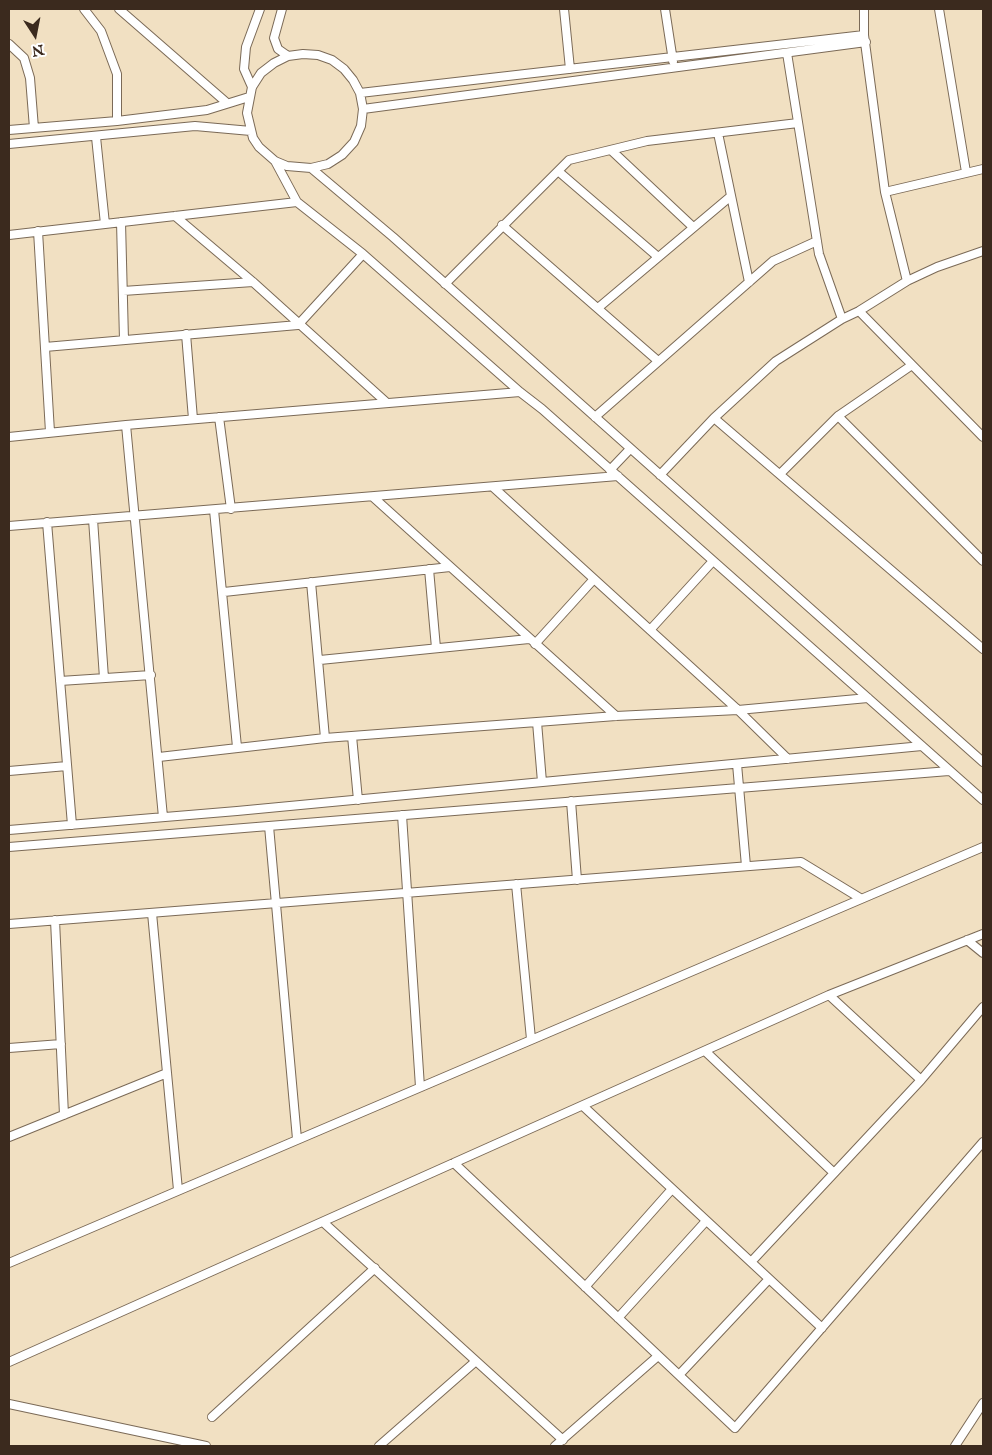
<!DOCTYPE html>
<style>
body{margin:0}
#map{position:relative;width:992px;height:1455px;overflow:hidden;background:#f1e0c2;font-family:"IM FELL English",serif}
canvas{display:block}
.frame{position:absolute;inset:0;border:10px solid #3b2a1e;pointer-events:none}
.north{position:absolute;left:10px;top:10px;width:50px;height:50px;-webkit-text-stroke:4px #fff;paint-order:stroke;rotate:169deg;font-size:14px;font-weight:700;line-height:20px;text-align:center;color:#3b2a1e}
.north::after{content:'';display:block;margin:auto;width:18px;height:22px;background:#3b2a1e;clip-path:polygon(50% 0,100% 100%,50% 72%,0 100%)}
</style>
<div id="map">
<canvas width="992" height="1455"></canvas>
<div class="frame"></div>
<div class="north">N</div>
</div>
<script>
const ctx = document.querySelector('canvas').getContext('2d');
ctx.lineJoin = 'round';
const toPath = rows => new Path2D(rows.map(r => 'M' + r).join(''));
function stroke(path, color, width, dash) { ctx.strokeStyle = color; ctx.lineWidth = width; ctx.lineCap = dash ? 'butt' : 'round'; ctx.setLineDash(dash || []); ctx.stroke(path); }
const minor = toPath([
 [84,9,101,31,117,74,117,121],
 [119,9,227,103],
 [282,9,274,38,278,49,288,56],
 [564,9,570,69],
 [665,9,673,61],
 [864,9,864,35,885,192,907,281],
 [939,9,966,172],
 [9,44,24,58,30,78,34,128],
 [787,53,819,254,842,319],
 [252,87,244,69,246,47,260,9],
 [360,93,864,35],
 [363,109,866,42],
 [9,130,117,121,207,110,249,97],
 [718,133,749,282],
 [96,137,105,224],
 [9,144,195,126,251,131],
 [611,150,693,227],
 [275,161,297,202,363,254,520,392,542,409,983,800],
 [311,168,328,164,342,155,354,142,361,126,363,109,360,93,353,80,344,69,332,60,318,55,303,54,288,56,274,63,261,73,252,87,247,113,253,138,259,147,275,161,287,166,311,168,393,237,983,762],
 [558,171,658,257],
 [885,192,983,169],
 [175,216,253,282,387,403],
 [121,222,124,340],
 [502,225,658,361],
 [38,231,50,432],
 [9,235,297,202],
 [445,284,569,160,647,141,798,123],
 [123,291,253,282],
 [598,308,731,196],
 [859,311,983,437],
 [186,334,193,419],
 [45,347,298,325,363,254],
 [838,416,983,561],
 [219,417,231,509],
 [595,417,773,261,817,241],
 [714,418,983,649],
 [126,425,163,817],
 [9,437,126,425,520,392],
 [610,470,630,449],
 [780,474,838,416,912,365],
 [660,475,714,418,776,361,842,319,859,311,907,281,937,267,983,251],
 [493,487,738,710,788,759],
 [373,497,616,716],
 [214,510,237,747],
 [93,519,104,678],
 [47,522,72,825],
 [9,526,618,476],
 [429,569,436,648],
 [311,582,325,738],
 [224,592,450,567],
 [650,630,713,561],
 [535,644,594,579],
 [320,660,529,639],
 [60,681,151,675],
 [537,722,542,782],
 [352,736,358,800],
 [159,757,325,738,616,716,738,710,868,698],
 [737,764,746,866],
 [9,771,67,766],
 [571,801,577,880],
 [402,815,420,1087],
 [269,826,297,1139],
 [9,830,237,811,922,746],
 [9,847,949,771],
 [516,884,531,1039],
 [152,913,178,1190],
 [55,920,64,1115],
 [9,924,801,862,860,898],
 [967,940,983,953],
 [829,995,921,1080],
 [9,1048,61,1044],
 [705,1051,834,1173],
 [583,1106,822,1328],
 [9,1137,167,1073],
 [454,1163,735,1428,983,1142],
 [323,1222,563,1440],
 [751,1262,921,1080,983,1007],
 [9,1263,983,847],
 [585,1287,672,1189],
 [618,1318,706,1221],
 [9,1362,829,995,983,934],
 [679,1375,769,1279],
 [9,1404,206,1446],
 [212,1417,375,1268],
 [379,1446,476,1361],
 [555,1446,658,1356],
 [955,1446,983,1403]
]);
stroke(minor, '#7b6a57', 10);
stroke(minor, '#fff', 8);
</script>
